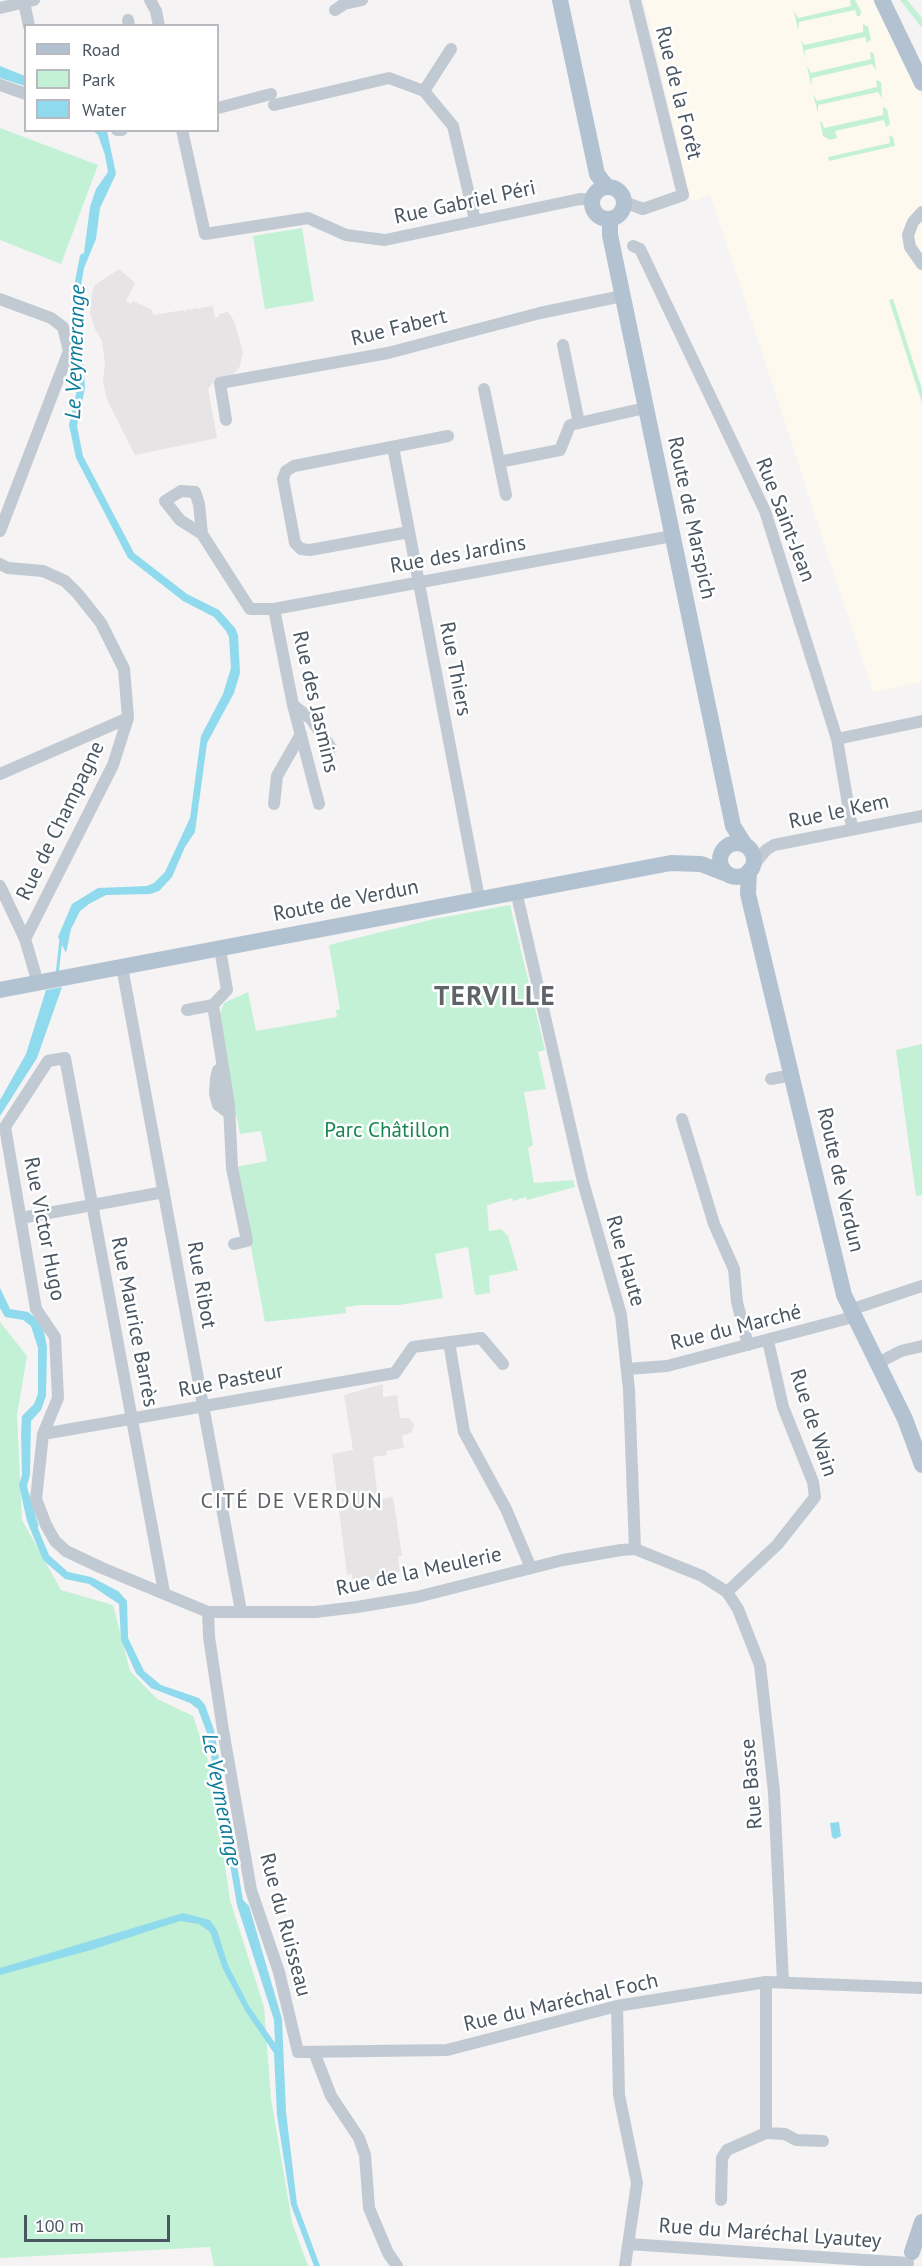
<!DOCTYPE html>
<meta charset="utf-8">
<style>
body{margin:0}
#map{position:relative;width:922px;height:2266px;overflow:hidden;background:#f5f3f3;font-family:"PT Sans",sans-serif}
canvas{display:block}
.legend{position:absolute;left:24px;top:24px;width:195px;height:108px;box-sizing:border-box;background:#fff;border:2px solid #b7bbc0;margin:0;padding:8px 10px;list-style:none;font-size:18px;color:#4a5661}
.legend li{display:flex;align-items:center;gap:12px;height:30px}
.legend b{width:30px;border:2px solid #b7bbc0}
.scale{position:absolute;left:24px;top:2215px;width:146px;height:27px;box-sizing:border-box;border:3px solid #4a5661;border-top:0;padding-left:8px;font-size:18px;line-height:21px;white-space:nowrap;color:#4a5661;-webkit-text-stroke:4px #fff;paint-order:stroke}
</style>
<div id="map">
<canvas width="922" height="2266"></canvas>
<ul class="legend">
<li><b style="height:8px;background:#b3c2d1"></b>Road</li>
<li><b style="height:16px;background:#c3f1d5"></b>Park</li>
<li><b style="height:16px;background:#90daee"></b>Water</li>
</ul>
<div class="scale">100 m</div>
</div>
<script>
const ctx = document.querySelector('canvas').getContext('2d');
ctx.lineJoin = 'round';
function fillPath(path, color) { ctx.fillStyle = color; ctx.fill(path, 'evenodd'); }
const toPath = rows => new Path2D(rows.map(r => 'M' + r).join(''));
function stroke(path, color, width, dash) { ctx.strokeStyle = color; ctx.lineWidth = width; ctx.lineCap = dash ? 'butt' : 'round'; ctx.setLineDash(dash || []); ctx.stroke(path); }
function drawText(font, color, halo, rows, align = 'center') {
  ctx.font = font + ' "PT Sans",sans-serif'; ctx.lineWidth = 5; ctx.setLineDash([]); ctx.textBaseline = 'middle'; ctx.strokeStyle = halo; ctx.fillStyle = color; for (const [text, x, y, turn = 0] of rows) {
    ctx.save(); ctx.translate(x, y); ctx.rotate((+turn || 0) * Math.PI / 180); ctx.textAlign = isNaN(turn) ? turn : align; if (halo) ctx.strokeText(text, 0, 0); ctx.fillText(text, 0, 0); ctx.restore();
  }
}
const commercial = toPath([
 [644,0,872,0,888,25,922,96,922,682,873,692,710,194,691,202]
]);
const education = toPath([
 [119,269,135,283,126,301,131,304,133,301,152,310,153,315,184,310,185,313,186,310,198,308,200,310,200,308,213,306,215,318,219,317,219,314,228,312,234,321,243,352,240,366,233,375,216,379,208,389,217,438,135,455,107,400,103,382,105,363,102,341,95,329,90,313,92,292,95,285],
 [383,1384,383,1397,397,1395,400,1418,409,1418,414,1424,412,1432,402,1436,404,1448,386,1451,387,1455,373,1457,378,1499,393,1497,402,1556,398,1556,400,1572,396,1573,397,1577,357,1583,357,1579,352,1580,352,1574,347,1575,332,1454,353,1450,344,1395]
]);
const green = toPath([
 [850,0,855,0,861,11,860,16,857,16,855,10,799,22,798,30,794,11,798,18,851,6],
 [900,0,907,0,922,18,922,28],
 [863,24,868,27,871,39,867,43,865,37,805,50,805,58,801,39,804,45,863,32],
 [870,52,874,54,876,70,872,64,812,78,811,85,807,66,811,73,871,59],
 [876,80,881,82,882,98,878,92,818,105,818,113,813,94,817,101,877,87],
 [883,107,887,109,890,124,886,127,884,120,835,131,837,138,830,140,823,136,820,122,822,122,824,128,883,115],
 [0,128,98,165,61,264,0,240],
 [889,135,893,137,895,146,829,161,828,157,890,143],
 [302,228,314,301,265,309,253,236],
 [893,299,922,389,922,403,889,300],
 [510,905,545,1050,538,1052,546,1089,524,1092,533,1145,528,1148,534,1183,573,1180,575,1187,527,1200,526,1197,513,1201,512,1198,487,1205,489,1231,501,1229,508,1236,518,1270,489,1276,490,1293,475,1295,468,1247,435,1254,443,1298,399,1305,361,1305,345,1307,346,1313,265,1322,236,1167,267,1161,261,1131,240,1134,218,1020,224,1003,248,992,256,1031,337,1017,336,1010,340,1009,329,945,434,919],
 [922,1044,922,1195,916,1196,896,1050],
 [0,1322,27,1356,17,1415,22,1520,61,1590,113,1605,130,1671,157,1699,193,1716,210,1766,230,1900,264,2007,271,2099,292,2222,308,2266,214,2266,210,2247,0,2258]
]);
const water = toPath([
 [0,66,25,76,25,86,0,78],
 [93,131,107,131,116,174,100,208,96,239,84,268,79,298,85,388,77,426,83,456,134,553,187,594,219,610,235,628,238,635,240,673,234,693,207,743,195,832,185,847,172,877,159,891,150,894,106,895,89,904,80,911,71,929,66,953,58,937,72,904,98,888,147,886,154,883,165,872,190,818,201,736,223,694,231,668,229,637,226,631,214,617,183,601,128,558,76,458,69,425,77,390,72,297,80,255,84,253,90,207,96,189,108,172,105,155,98,135],
 [62,987,37,1058,0,1116,0,1100,26,1054,46,990],
 [0,1288,10,1309,28,1312,38,1320,43,1326,47,1347,46,1396,41,1410,31,1421,30,1475,27,1486,34,1519,49,1555,68,1572,91,1577,118,1591,127,1601,128,1638,144,1671,161,1685,199,1698,205,1705,214,1730,243,1900,249,1906,282,2019,286,2112,297,2204,320,2266,314,2266,291,2205,277,2115,274,2053,246,2012,223,1969,210,1932,199,1924,180,1921,91,1950,0,1975,0,1968,183,1913,210,1920,217,1930,228,1965,249,2006,275,2043,274,2020,237,1905,207,1733,198,1709,190,1703,151,1688,136,1673,121,1640,119,1604,89,1584,65,1579,43,1560,27,1521,19,1485,22,1475,21,1435,22,1416,34,1404,38,1394,38,1348,31,1326,23,1320,5,1317,0,1308],
 [839,1822,841,1836,835,1839,832,1837,830,1823]
]);
const stream = toPath([
 [57,975,61,939],
 [27,1492,37,1526]
]);
const minor = toPath([
 [150,0,156,11,159,26],
 [24,2,29,26],
 [0,8,34,0],
 [335,10,344,4,362,0],
 [128,20,129,26],
 [0,85,26,94],
 [424,91,451,49],
 [274,105,389,78,424,91,453,126,475,220],
 [218,108,271,94],
 [117,130,122,130],
 [182,130,205,234,308,218,346,235,385,240,580,199,593,200],
 [624,202,643,209,683,195,635,0],
 [922,212,913,222,908,235,910,247,922,264],
 [633,246,640,249,765,511,837,739,852,828],
 [0,299,51,318,63,327,69,351,0,531],
 [563,345,579,423],
 [484,389,506,495],
 [226,420,220,383,388,353,540,313,622,296],
 [393,447,479,898],
 [499,462,560,450,570,425,645,408],
 [409,532,310,550,301,549,295,543,283,479,286,471,294,466,448,436],
 [202,534,199,504,195,492,181,491,165,501,180,520,202,534,250,609,274,609,672,536],
 [0,564,8,568,43,571,65,581,78,594,101,623,124,669,126,693,128,718,113,765,25,939],
 [274,609,293,705,319,804],
 [293,705,311,719,331,748],
 [837,739,922,721],
 [0,774,128,718],
 [274,804,277,776,301,734],
 [753,866,766,850,774,845,922,816],
 [0,886,25,939,38,983],
 [516,891,583,1182,621,1315,629,1390,635,1549],
 [122,967,241,1611],
 [213,1005,227,990,220,949],
 [187,1010,213,1005,229,1105,232,1168,247,1241,234,1244],
 [223,1068,218,1070,216,1078,215,1094,218,1105,230,1114],
 [771,1079,792,1075],
 [682,1119,714,1224,734,1269,737,1302,748,1345],
 [21,1218,164,1192],
 [850,1310,922,1286],
 [449,1342,464,1432,506,1509,531,1568],
 [878,1363,901,1351,922,1346],
 [627,1369,667,1366,853,1317],
 [43,1434,395,1373,413,1347,481,1338,503,1364],
 [164,1592,65,1058,48,1061,5,1127,36,1309,55,1337,58,1398,43,1434,36,1499,46,1525,55,1541,66,1551,102,1568,208,1612,315,1612,357,1607,417,1597,563,1560,621,1550,635,1549,702,1576,727,1592,738,1609,760,1665,774,1792,783,1982],
 [727,1592,777,1545,815,1497,813,1482,783,1407,768,1341],
 [208,1612,209,1637,223,1730,251,1890,279,1972,298,2052,447,2050,617,2006,766,1982,922,1988],
 [617,2006,619,2095,637,2183,625,2266],
 [314,2052,331,2096,359,2138,365,2155,369,2208,388,2253,397,2266],
 [766,2133,785,2134,796,2140,823,2141],
 [721,2200,722,2158,727,2150,766,2133,766,1982],
 [629,2244,908,2263]
]);
const major = toPath([
 [560,0,597,174,607,187],
 [882,0,922,83],
 '592 203a16 16 0 1 1 32 0a16 16 0 1 1-32 0Z',
 [610,219,610,235,733,826,745,845],
 '720 860a17 17 0 1 1 34 0a17 17 0 1 1-34 0Z',
 [749,871,748,894,844,1295,905,1419,922,1465],
 [0,990,671,863,701,864,727,874],
 [912,2252,922,2222]
]);
const streetNames = [
 ["Rue de la Forêt",678,93,76],
 ["Rue Gabriel Péri",465,203,-12],
 ["Rue Fabert",399,328,-14],
 ["Route de Marspich",691,518,78],
 ["Rue Saint-Jean",785,520,69],
 ["Rue des Jardins",458,555,-10],
 ["Rue Thiers",455,669,79],
 ["Rue des Jasmins",315,702,77],
 ["Rue le Kem",839,812,-12],
 ["Rue de Champagne",61,821,-64],
 ["Route de Verdun",346,901,-11],
 ["Route de Verdun",840,1180,77],
 ["Rue Victor Hugo",44,1229,79],
 ["Rue Haute",625,1261,74],
 ["Rue Ribot",201,1285,80],
 ["Rue Maurice Barrès",134,1322,79],
 ["Rue du Marché",736,1328,-14],
 ["Rue Pasteur",231,1381,-11],
 ["Rue de Wain",813,1423,72],
 ["Rue de la Meulerie",419,1572,-12],
 ["Rue Basse",752,1784,-95],
 ["Rue du Ruisseau",285,1925,75],
 ["Rue du Maréchal Foch",561,2003,-13],
 ["Rue du Maréchal Lyautey",770,2234,4]
];
const parkNames = [
 ["Parc Châtillon",387,1131]
];
const waterNames = [
 ["Le Veymerange",76,352,-88],
 ["Le Veymerange",221,1800,79]
];
const neighbourhoodNames = [
 ["CITÉ DE VERDUN",292,1502]
];
const districtNames = [
 ["TERVILLE",495,997]
];
fillPath(commercial, '#fdf9ef');
fillPath(education, '#e6e4e5');
fillPath(green, '#c3f1d5');
fillPath(water, '#90daee');
stroke(stream, '#90daee', 3);
stroke(minor, '#c1cad2', 12);
stroke(major, '#b3c2d1', 16);
drawText('21px', '#4a5661', '#fff', streetNames);
drawText('21px', '#17864f', '#fff', parkNames);
drawText('italic 22px', '#0c7c9b', '#fff', waterNames);
ctx.letterSpacing = '1.5px';
drawText('22px', '#5f6368', '#fff', neighbourhoodNames);
ctx.letterSpacing = '0px';
ctx.letterSpacing = '1.5px';
drawText('bold 27px', '#5f6368', '#fff', districtNames);
ctx.letterSpacing = '0px';
</script>
